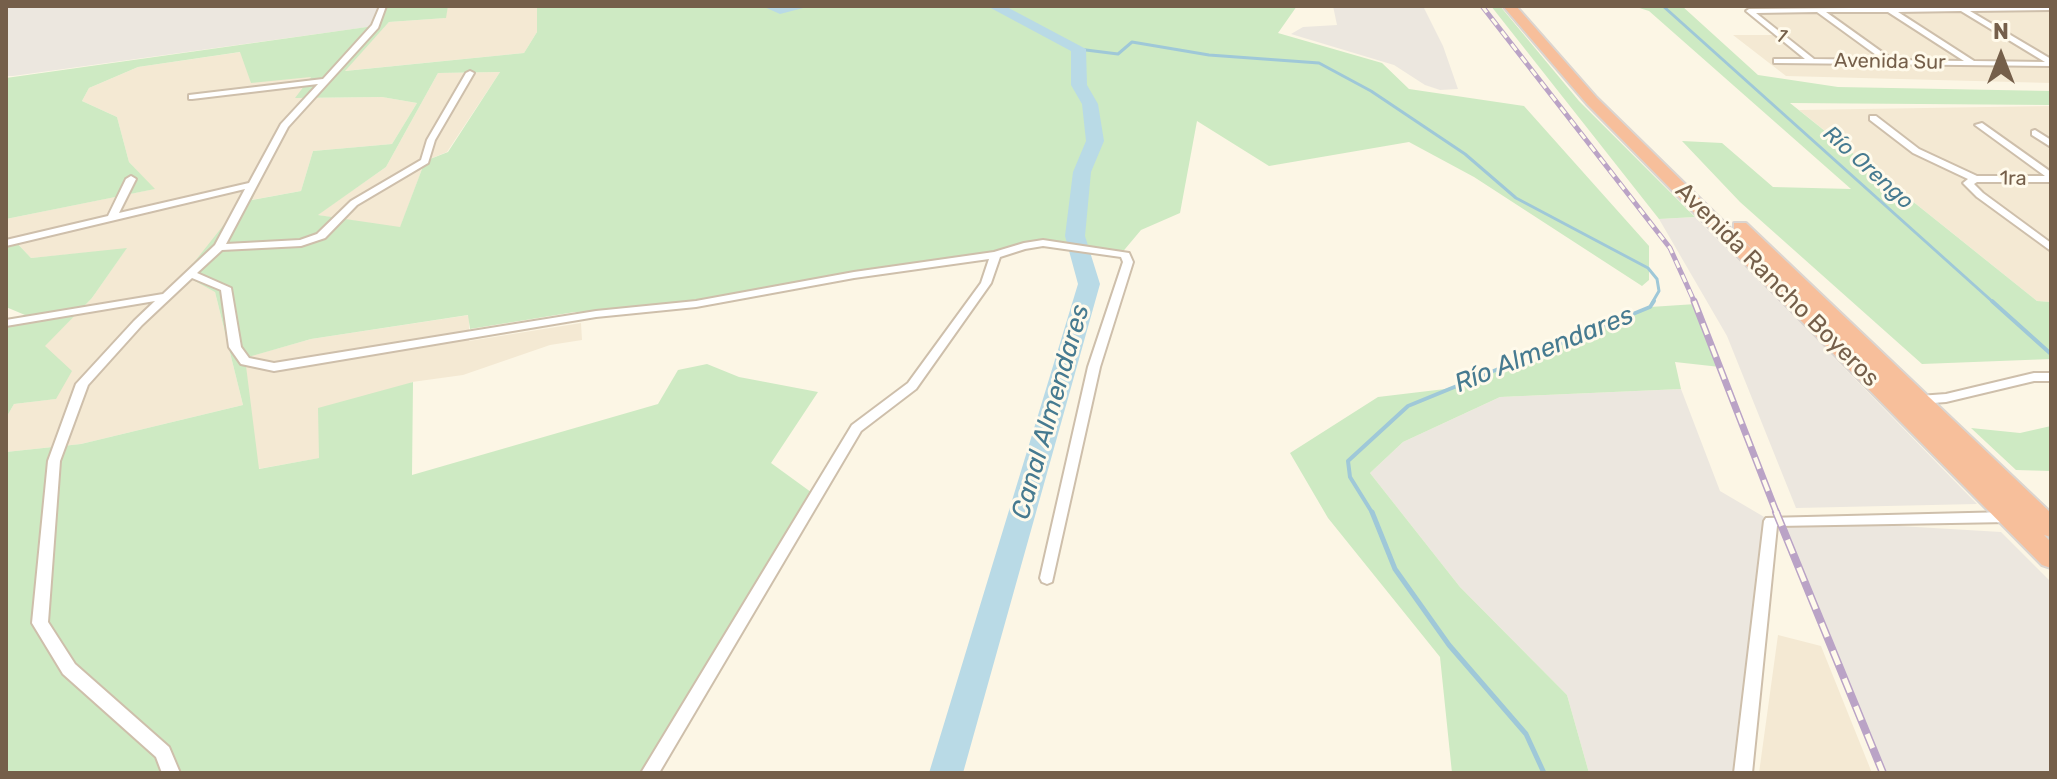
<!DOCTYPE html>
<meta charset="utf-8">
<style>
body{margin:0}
#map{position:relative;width:2057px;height:779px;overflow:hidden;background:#fcf6e5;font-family:Rubik,sans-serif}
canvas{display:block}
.frame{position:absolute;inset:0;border:8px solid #755f4a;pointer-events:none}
.north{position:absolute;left:1961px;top:16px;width:80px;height:80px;-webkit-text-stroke:6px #fffaeb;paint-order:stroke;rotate:0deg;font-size:22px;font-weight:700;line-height:32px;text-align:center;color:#755f4a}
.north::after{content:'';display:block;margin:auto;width:28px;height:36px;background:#755f4a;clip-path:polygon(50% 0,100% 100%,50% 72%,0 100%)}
</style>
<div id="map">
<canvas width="2057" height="779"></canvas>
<div class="frame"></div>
<div class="north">N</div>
</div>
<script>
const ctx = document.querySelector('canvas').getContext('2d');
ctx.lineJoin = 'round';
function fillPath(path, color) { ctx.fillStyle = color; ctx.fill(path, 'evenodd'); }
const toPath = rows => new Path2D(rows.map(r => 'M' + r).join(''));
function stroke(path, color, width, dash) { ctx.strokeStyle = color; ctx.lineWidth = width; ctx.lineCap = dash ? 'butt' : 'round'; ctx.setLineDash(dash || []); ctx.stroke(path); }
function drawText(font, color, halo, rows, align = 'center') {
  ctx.font = font + ' Rubik,sans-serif'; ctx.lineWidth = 6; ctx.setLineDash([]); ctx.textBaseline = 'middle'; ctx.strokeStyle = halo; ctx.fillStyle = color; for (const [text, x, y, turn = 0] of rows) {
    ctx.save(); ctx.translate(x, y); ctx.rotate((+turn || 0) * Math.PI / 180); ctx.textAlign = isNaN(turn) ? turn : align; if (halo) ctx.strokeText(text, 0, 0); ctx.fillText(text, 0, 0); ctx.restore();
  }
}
const residential = toPath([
 [448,6,537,6,537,32,524,53,344,71,389,22,445,18],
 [2051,8,2051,83,1786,76,1733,35,1775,35,1749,11],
 [241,52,247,66,311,77,297,98,382,97,417,103,392,144,313,151,301,191,251,200,258,182,153,211,242,190,215,292,243,405,81,444,6,452,6,418,14,404,55,399,44,346,92,298,126,249,31,258,14,240,6,241,6,219,154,189,129,162,117,117,82,101,89,88,138,67],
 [500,72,447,152,425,161,400,228,317,215,386,167,438,73],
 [2051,106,2051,302,2037,301,1799,110],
 [469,315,469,341,581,323,582,340,550,345,463,375,412,382,320,458,258,469,244,358,311,339],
 [1778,635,1821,646,1872,773,1759,773]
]);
const industrial = toPath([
 [6,6,383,6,375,26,13,76,6,76],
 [1333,6,1423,6,1443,46,1458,89,1440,90,1425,85,1394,65,1291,34,1303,27,1337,25],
 [1695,217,1814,337,1977,504,1796,508,1727,336,1659,219],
 [1681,389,1720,491,1771,521,1743,773,1589,773,1567,695,1460,587,1370,473,1403,442,1500,397],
 [1781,519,2001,532,2051,582,2051,773,1883,773]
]);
const green = toPath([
 [383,6,448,6,446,18,389,22,345,71,524,53,537,32,537,6,1297,6,1278,33,1382,63,1409,89,1524,106,1649,246,1649,280,1642,286,1474,177,1409,142,1269,166,1197,121,1180,213,1141,230,1120,255,1043,243,995,255,640,310,575,312,470,329,468,315,311,339,245,358,259,469,319,458,318,408,413,382,412,475,658,404,678,370,707,364,739,377,818,392,771,463,815,495,650,773,6,773,6,452,81,444,243,405,215,292,184,275,234,212,242,191,152,211,153,205,259,181,252,200,301,191,313,151,392,144,417,103,382,97,295,98,311,77,251,83,240,52,138,67,89,88,82,101,117,117,129,162,155,189,6,219,6,78,374,26],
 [500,72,448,152,425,161,400,227,318,215,386,167,438,73],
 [1491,6,1500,6,1579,101,1695,217,1659,219],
 [1633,6,1682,6,1758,75,1838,87,2051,91,2051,105,1790,103,2037,301,2051,302,2051,359,1922,364,1740,202,1682,141,1722,143,1773,187,1851,189,1649,11],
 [14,240,31,258,127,248,92,298,45,346,72,371,56,399,14,404,6,418,6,320,25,315,6,307,6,241],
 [1696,304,1720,367,1675,362,1681,389,1500,397,1403,442,1370,473,1460,587,1567,695,1589,773,1452,773,1440,657,1328,518,1290,453,1378,397,1445,389,1499,371,1650,307],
 [2051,426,2051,471,2016,470,1971,428,2020,433]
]);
const streamFar2 = toPath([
 [1663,6,1994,303],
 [1078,49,1118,54,1132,42,1209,55,1319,63,1371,91,1465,154,1516,198,1648,268,1657,279,1659,291,1652,303]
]);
const streamFar1 = toPath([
 [1992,301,2051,354],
 [1373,514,1350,477,1348,461,1408,406,1650,307,1654,301]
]);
const stream = toPath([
 [1372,512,1395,569,1449,645,1526,734,1544,773]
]);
const river = toPath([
 [762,6,811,6,780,14,762,6],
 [987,6,1005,6,1086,49,1087,85,1098,104,1104,141,1091,172,1085,236,1100,284,963,773,929,773,1078,284,1065,236,1073,172,1086,141,1082,104,1071,85,1071,51,987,6]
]);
const street = toPath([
 [380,6,386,6,378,28,288,127,226,244,300,240,317,234,351,201,421,160,427,140,466,73,470,71,474,73,435,140,428,163,357,205,325,238,301,246,222,250,197,273,231,288,241,347,249,358,274,363,596,311,696,301,854,272,994,252,1024,243,1043,240,1129,253,1133,262,1100,367,1052,582,1047,584,1042,582,1040,578,1088,367,1123,262,1121,257,1043,246,1025,249,1000,257,991,283,916,389,861,431,659,773,641,773,852,425,908,383,981,283,989,259,854,278,696,307,596,317,274,371,241,364,229,347,221,290,192,278,142,325,88,385,60,461,48,622,75,664,169,747,180,773,162,773,156,757,63,674,32,623,48,461,76,384,134,321,155,301,6,326,6,320,163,294,215,245,245,189,6,246,6,240,108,216,126,179,131,176,136,179,119,213,249,183,281,124,318,84,192,99,189,99,189,95,323,79,372,25,380,6],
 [2051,6,2051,10,1970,11,2051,59,2051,66,1777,63,1774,63,1774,59,1805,59,1746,11,1749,9,2051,6],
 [1961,11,2045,62,1974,61,1898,12,1961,11],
 [1817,12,1883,60,1814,59,1756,13,1817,12],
 [1826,12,1888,12,1964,61,1893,60,1826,12],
 [1870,116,1876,116,1919,149,1977,176,2045,176,1975,125,1982,123,2051,172,2051,182,1977,182,1974,184,1983,193,2051,243,2051,251,1977,197,1963,183,1968,179,1913,153,1870,120,1870,116],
 [2035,130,2051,140,2051,147,2032,135,2032,131,2035,130],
 [2034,373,2051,373,2051,381,2034,381,1946,402,1919,404,1913,400,1919,396,1946,394,2034,373],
 [2009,512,2014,514,2016,517,2014,520,2009,522,1777,526,1752,773,1734,773,1764,521,1766,518,2009,512]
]);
const highway = toPath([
 [1503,6,1516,6,1597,98,1820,316,1734,231,1734,223,1746,223,2051,513,2051,537,2044,535,2051,542,2051,568,2042,565,1587,104,1503,6]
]);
const railFar2 = toPath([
 [1482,6,1670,248,1695,303]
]);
const railFar1 = toPath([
 [1694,301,1777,514]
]);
const rail = toPath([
 [1776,512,1883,773]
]);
const farStreetnames = [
 ["1",1781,36,39],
 ["Avenida Sur",1890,62,1],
 ["1ra",2013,179,1]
];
const farWaternames = [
 ["Río Orengo",1868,168,42]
];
const streetNames = [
 ["Avenida Rancho Boyeros",1777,285,45]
];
const waterNames = [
 ["Río Almendares",1544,350,-22],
 ["Canal Almendares",1051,412,-74]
];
fillPath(residential, '#f4e9d3');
fillPath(industrial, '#ece7df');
fillPath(green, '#ceeac3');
stroke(streamFar2, '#9fc8d8', 3);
stroke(streamFar1, '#9fc8d8', 4);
stroke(stream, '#9fc8d8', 5);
fillPath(river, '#b9dae6');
stroke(street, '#cebfab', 4);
stroke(highway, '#dbd5d0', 4);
fillPath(street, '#fff');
fillPath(highway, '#f7bf9b');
stroke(railFar2, '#baa3c6', 5);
stroke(railFar1, '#baa3c6', 7);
stroke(rail, '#baa3c6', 8);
stroke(railFar2, '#fffaeb', 3, [8]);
stroke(railFar1, '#fffaeb', 4, [12]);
stroke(rail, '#fffaeb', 5, [15]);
drawText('20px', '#755f4a', '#fffaeb', farStreetnames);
drawText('italic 22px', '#467a90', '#fffaeb', farWaternames);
drawText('24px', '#755f4a', '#fffaeb', streetNames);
drawText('italic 26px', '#467a90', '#fffaeb', waterNames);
</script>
